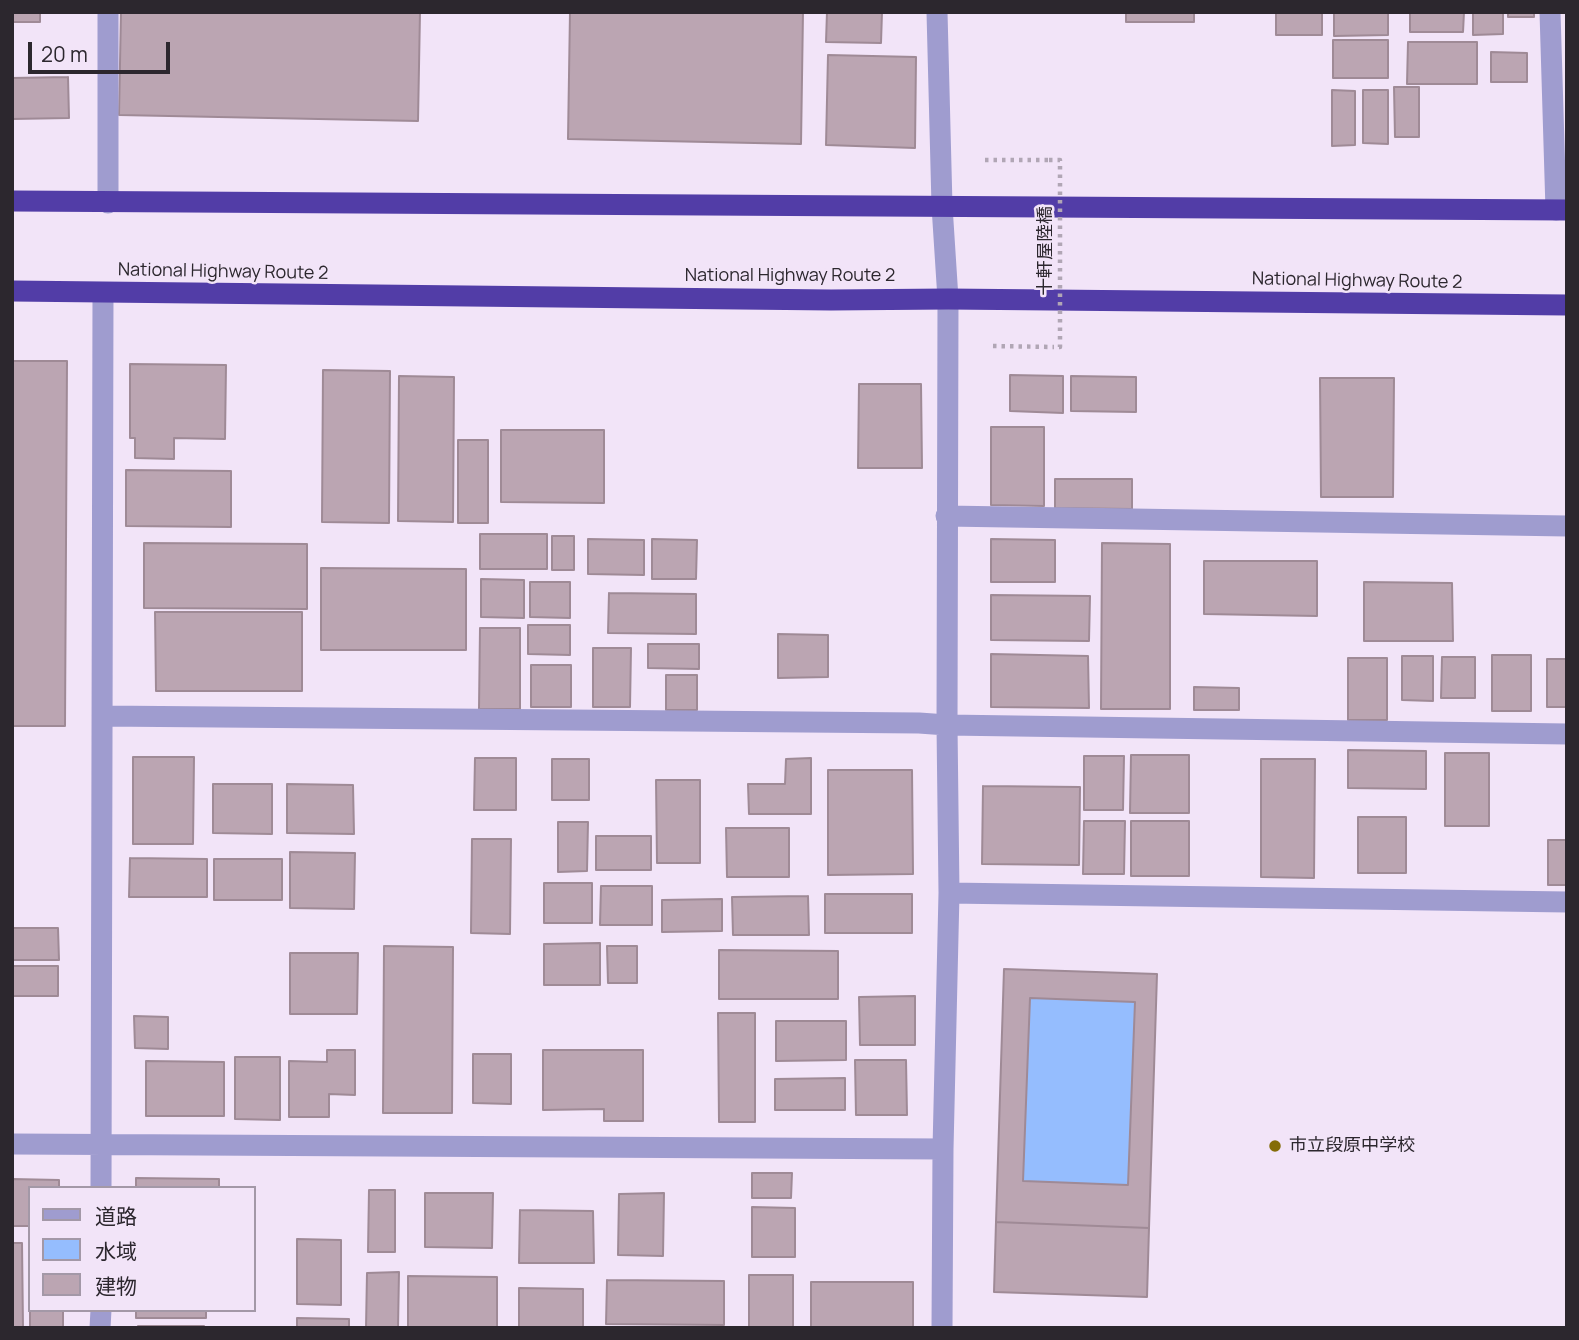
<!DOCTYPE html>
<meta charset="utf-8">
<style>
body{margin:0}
#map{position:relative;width:1579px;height:1340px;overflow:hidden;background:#f2e4f8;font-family:Manrope,"Noto Sans JP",sans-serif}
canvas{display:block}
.frame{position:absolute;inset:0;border:14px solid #2c272e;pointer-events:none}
.legend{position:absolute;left:28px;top:1186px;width:228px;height:126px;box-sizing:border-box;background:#f2e4f8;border:2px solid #a398a7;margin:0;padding:9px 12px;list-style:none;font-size:21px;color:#2c272e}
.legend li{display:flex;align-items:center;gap:14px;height:35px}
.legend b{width:35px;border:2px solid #a398a7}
.scale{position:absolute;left:28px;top:42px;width:142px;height:32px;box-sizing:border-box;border:4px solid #2c272e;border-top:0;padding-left:9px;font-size:21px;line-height:24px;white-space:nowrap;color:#2c272e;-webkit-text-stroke:5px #f2e4f8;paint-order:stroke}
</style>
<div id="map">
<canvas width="1579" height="1340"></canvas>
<div class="frame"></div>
<ul class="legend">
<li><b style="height:9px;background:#9f9ccf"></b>道路</li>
<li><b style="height:19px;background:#95bdfe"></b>水域</li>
<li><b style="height:19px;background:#bba5b2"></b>建物</li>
</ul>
<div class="scale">20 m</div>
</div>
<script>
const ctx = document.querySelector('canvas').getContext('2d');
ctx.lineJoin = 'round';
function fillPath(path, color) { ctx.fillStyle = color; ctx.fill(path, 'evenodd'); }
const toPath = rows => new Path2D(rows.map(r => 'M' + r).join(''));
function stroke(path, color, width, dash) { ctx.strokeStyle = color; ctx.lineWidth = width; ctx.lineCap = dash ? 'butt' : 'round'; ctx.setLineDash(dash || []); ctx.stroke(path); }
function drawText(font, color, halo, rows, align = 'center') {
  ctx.font = font + ' Manrope,"Noto Sans JP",sans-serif'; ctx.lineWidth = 5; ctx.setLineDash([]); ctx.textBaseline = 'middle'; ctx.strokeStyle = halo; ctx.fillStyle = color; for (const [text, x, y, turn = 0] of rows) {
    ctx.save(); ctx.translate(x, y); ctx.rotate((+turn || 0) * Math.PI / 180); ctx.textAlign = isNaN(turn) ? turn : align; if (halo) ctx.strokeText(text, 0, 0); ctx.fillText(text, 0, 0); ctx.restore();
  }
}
const water = toPath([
 [1030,998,1135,1002,1128,1185,1023,1181]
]);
const building = toPath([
 [12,12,40,12,40,22,12,22,12,12],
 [121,12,420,12,418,121,119,115,121,12],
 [570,12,803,12,801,144,568,139,570,12],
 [827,12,882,12,881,43,826,42,827,12],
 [1126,12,1194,12,1194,22,1126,22,1126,12],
 [1276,12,1322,12,1322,35,1276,35,1276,12],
 [1334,12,1388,12,1388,35,1334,36,1334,12],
 [1410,12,1464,12,1463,32,1410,32,1410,12],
 [1473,12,1503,12,1503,34,1473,35,1473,12],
 [1508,12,1534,12,1534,17,1508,17,1508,12],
 [1333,40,1388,40,1388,78,1333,78,1333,40],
 [1408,42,1477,42,1477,84,1407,84,1408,42],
 [1491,52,1527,53,1527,82,1491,82,1491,52],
 [828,55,916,57,915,148,826,145,828,55],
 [68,77,69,118,12,119,12,78,68,77],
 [1394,87,1419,87,1419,137,1395,137,1394,87],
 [1332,90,1355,91,1355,145,1332,146,1332,90],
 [1363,90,1388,90,1388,144,1363,143,1363,90],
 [12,361,67,361,65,726,12,726,12,361],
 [130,364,226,365,225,439,174,438,174,459,135,458,135,438,130,438,130,364],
 [323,370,390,371,389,523,322,522,323,370],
 [1010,375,1063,376,1063,413,1010,411,1010,375],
 [399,376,454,377,453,522,398,521,399,376],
 [1071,376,1136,377,1136,412,1071,411,1071,376],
 [1320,378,1394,378,1393,497,1321,497,1320,378],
 [859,384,921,384,922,468,858,468,859,384],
 [991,427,1044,427,1044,506,991,505,991,427],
 [501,430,604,430,604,503,501,502,501,430],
 [458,440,488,440,488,523,458,523,458,440],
 [126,470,231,471,231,527,126,526,126,470],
 [1055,479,1132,479,1132,509,1055,508,1055,479],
 [480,534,547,534,547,569,480,569,480,534],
 [552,536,574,536,574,570,552,570,552,536],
 [588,539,644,540,644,575,588,574,588,539],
 [652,539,697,540,696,579,652,579,652,539],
 [991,539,1055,540,1055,582,991,582,991,539],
 [144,543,307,544,307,609,144,608,144,543],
 [1102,543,1170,544,1170,709,1101,709,1102,543],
 [1204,561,1317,561,1317,616,1204,614,1204,561],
 [321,568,466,569,466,650,321,650,321,568],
 [481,579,524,580,524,618,481,617,481,579],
 [530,582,570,582,570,618,530,617,530,582],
 [1364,582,1452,583,1453,641,1364,641,1364,582],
 [609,593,696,594,696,634,608,633,609,593],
 [991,595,1090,596,1089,641,991,640,991,595],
 [155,612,302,612,302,691,156,691,155,612],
 [528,625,570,625,570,655,528,654,528,625],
 [480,628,520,628,520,709,479,709,480,628],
 [778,634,828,635,828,677,778,678,778,634],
 [648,644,699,644,699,669,648,668,648,644],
 [593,648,631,648,630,707,593,707,593,648],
 [991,654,1088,656,1089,708,991,707,991,654],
 [1492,655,1531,655,1531,711,1492,711,1492,655],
 [1402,656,1433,656,1433,701,1402,700,1402,656],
 [1442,657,1475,657,1475,698,1441,698,1442,657],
 [1348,658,1387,658,1387,720,1348,720,1348,658],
 [1547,659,1567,659,1567,707,1547,707,1547,659],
 [531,665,571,665,571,707,531,707,531,665],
 [666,675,697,675,697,710,666,710,666,675],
 [1194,687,1239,688,1239,710,1194,710,1194,687],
 [1348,750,1426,751,1426,789,1348,788,1348,750],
 [1445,753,1489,753,1489,826,1445,826,1445,753],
 [1131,755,1189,755,1189,813,1130,813,1131,755],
 [1084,756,1124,756,1123,810,1084,810,1084,756],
 [133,757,194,757,193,844,133,844,133,757],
 [475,758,516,758,516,810,474,810,475,758],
 [811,758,811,814,749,814,748,784,785,784,786,759,811,758],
 [552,759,589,759,589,800,552,800,552,759],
 [1261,759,1315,759,1314,878,1261,877,1261,759],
 [828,770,912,770,913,874,828,875,828,770],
 [656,780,700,780,700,863,657,863,656,780],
 [213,784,272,784,272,834,213,833,213,784],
 [287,784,353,785,354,834,287,833,287,784],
 [983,786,1080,787,1079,865,982,864,983,786],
 [1358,817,1406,817,1406,873,1358,873,1358,817],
 [1084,821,1125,821,1124,874,1083,874,1084,821],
 [1131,821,1189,821,1189,876,1131,876,1131,821],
 [558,822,588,822,587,871,558,872,558,822],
 [726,828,789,828,789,877,727,877,726,828],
 [596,836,651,836,651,870,596,870,596,836],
 [472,839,511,839,510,934,471,933,472,839],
 [1548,840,1567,840,1567,885,1548,885,1548,840],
 [290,852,355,853,354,909,290,908,290,852],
 [130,858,207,859,207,897,129,897,130,858],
 [214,859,282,859,282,900,214,900,214,859],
 [544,883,592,883,592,923,544,923,544,883],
 [601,886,652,886,652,925,600,925,601,886],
 [825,894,912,894,912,933,825,933,825,894],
 [808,896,809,935,733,935,732,897,808,896],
 [722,899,722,931,662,932,662,900,722,899],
 [12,928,58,928,59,960,12,960,12,928],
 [600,943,600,985,544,985,544,944,600,943],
 [384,946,453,947,452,1113,383,1113,384,946],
 [607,946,637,946,637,983,608,983,607,946],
 [719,950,838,951,838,999,719,999,719,950],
 [290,953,358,953,357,1014,290,1014,290,953],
 [12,966,58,966,58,996,12,996,12,966],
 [1004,969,1157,974,1149,1228,996,1222,1004,969],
 [1030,998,1135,1002,1128,1185,1023,1181,1030,998],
 [915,996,915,1045,860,1045,859,997,915,996],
 [718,1013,755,1013,755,1122,719,1122,718,1013],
 [134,1016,168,1017,168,1049,135,1048,134,1016],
 [776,1021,846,1021,846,1060,776,1061,776,1021],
 [327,1050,355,1050,355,1095,329,1094,329,1117,289,1117,289,1061,327,1062,327,1050],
 [543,1050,643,1050,643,1121,604,1121,604,1109,543,1110,543,1050],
 [473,1054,511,1054,511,1104,473,1103,473,1054],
 [235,1057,280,1057,280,1120,235,1119,235,1057],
 [855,1060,906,1060,907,1115,856,1115,855,1060],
 [146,1061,224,1062,224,1116,146,1116,146,1061],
 [845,1078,845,1110,775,1110,775,1079,845,1078],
 [752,1173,792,1173,791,1198,752,1198,752,1173],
 [136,1178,219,1179,219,1188,136,1188,136,1178],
 [12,1179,59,1180,59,1188,30,1188,30,1226,12,1226,12,1179],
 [369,1190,395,1190,395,1252,368,1252,369,1190],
 [425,1193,493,1193,492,1248,425,1247,425,1193],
 [664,1193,663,1256,618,1255,619,1194,664,1193],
 [752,1207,795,1208,795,1257,752,1257,752,1207],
 [520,1210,593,1211,594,1263,519,1263,520,1210],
 [996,1222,1149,1228,1147,1297,994,1292,996,1222],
 [297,1239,341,1240,341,1305,297,1304,297,1239],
 [12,1243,22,1243,23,1328,12,1328,12,1243],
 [399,1272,398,1328,366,1328,367,1273,399,1272],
 [749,1275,793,1275,793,1327,749,1327,749,1275],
 [408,1276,497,1277,497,1328,408,1328,408,1276],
 [607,1280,724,1281,724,1325,606,1324,607,1280],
 [811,1282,913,1282,913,1328,811,1327,811,1282],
 [519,1288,583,1289,583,1328,519,1327,519,1288],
 [30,1310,63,1310,63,1328,30,1328,30,1310],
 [136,1310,206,1310,206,1318,136,1318,136,1310],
 [297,1318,349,1319,349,1328,297,1328,297,1318],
 [138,1326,204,1326,204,1328,137,1328,138,1326]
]);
const path = toPath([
 [985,160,1049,160],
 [993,346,1053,347]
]);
const minor = toPath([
 [937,12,942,206,948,299,947,725,949,893,943,1149,942,1328],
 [1550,12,1556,210],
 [108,203,108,12],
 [946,516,1567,526],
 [102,716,919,723,947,725,1567,734],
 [949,893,1567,902],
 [12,1144,943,1149],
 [101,1188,103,293],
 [100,1328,101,1310]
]);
const highway = toPath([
 [12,201,1567,210],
 [12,291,831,300,948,299,1567,305]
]);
const pathBridge = toPath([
 [1049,160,1060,160,1060,347,1053,347]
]);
const markers = [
 [1275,1146,7,"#846c08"]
];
const streetNames = [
 ["十軒屋陸橋",1046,251,-90],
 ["National Highway Route 2",223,272,1],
 ["National Highway Route 2",790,276],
 ["National Highway Route 2",1357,281,1]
];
const poiNames = [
 ["市立段原中学校",1289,1146]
];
fillPath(water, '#95bdfe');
fillPath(building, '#bba5b2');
stroke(building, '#9f8a96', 2);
stroke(path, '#b1a6b5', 4.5, [3.5, 5]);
stroke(minor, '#9f9ccf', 21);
stroke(highway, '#523da7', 21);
stroke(pathBridge, '#b1a6b5', 4.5, [3.5, 5]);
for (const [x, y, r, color] of markers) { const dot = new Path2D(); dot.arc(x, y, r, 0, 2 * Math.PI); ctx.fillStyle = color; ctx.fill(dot); stroke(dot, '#f2e4f8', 2.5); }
drawText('18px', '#2c272e', '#f2e4f8', streetNames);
drawText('18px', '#2c272e', '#f2e4f8', poiNames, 'left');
</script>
